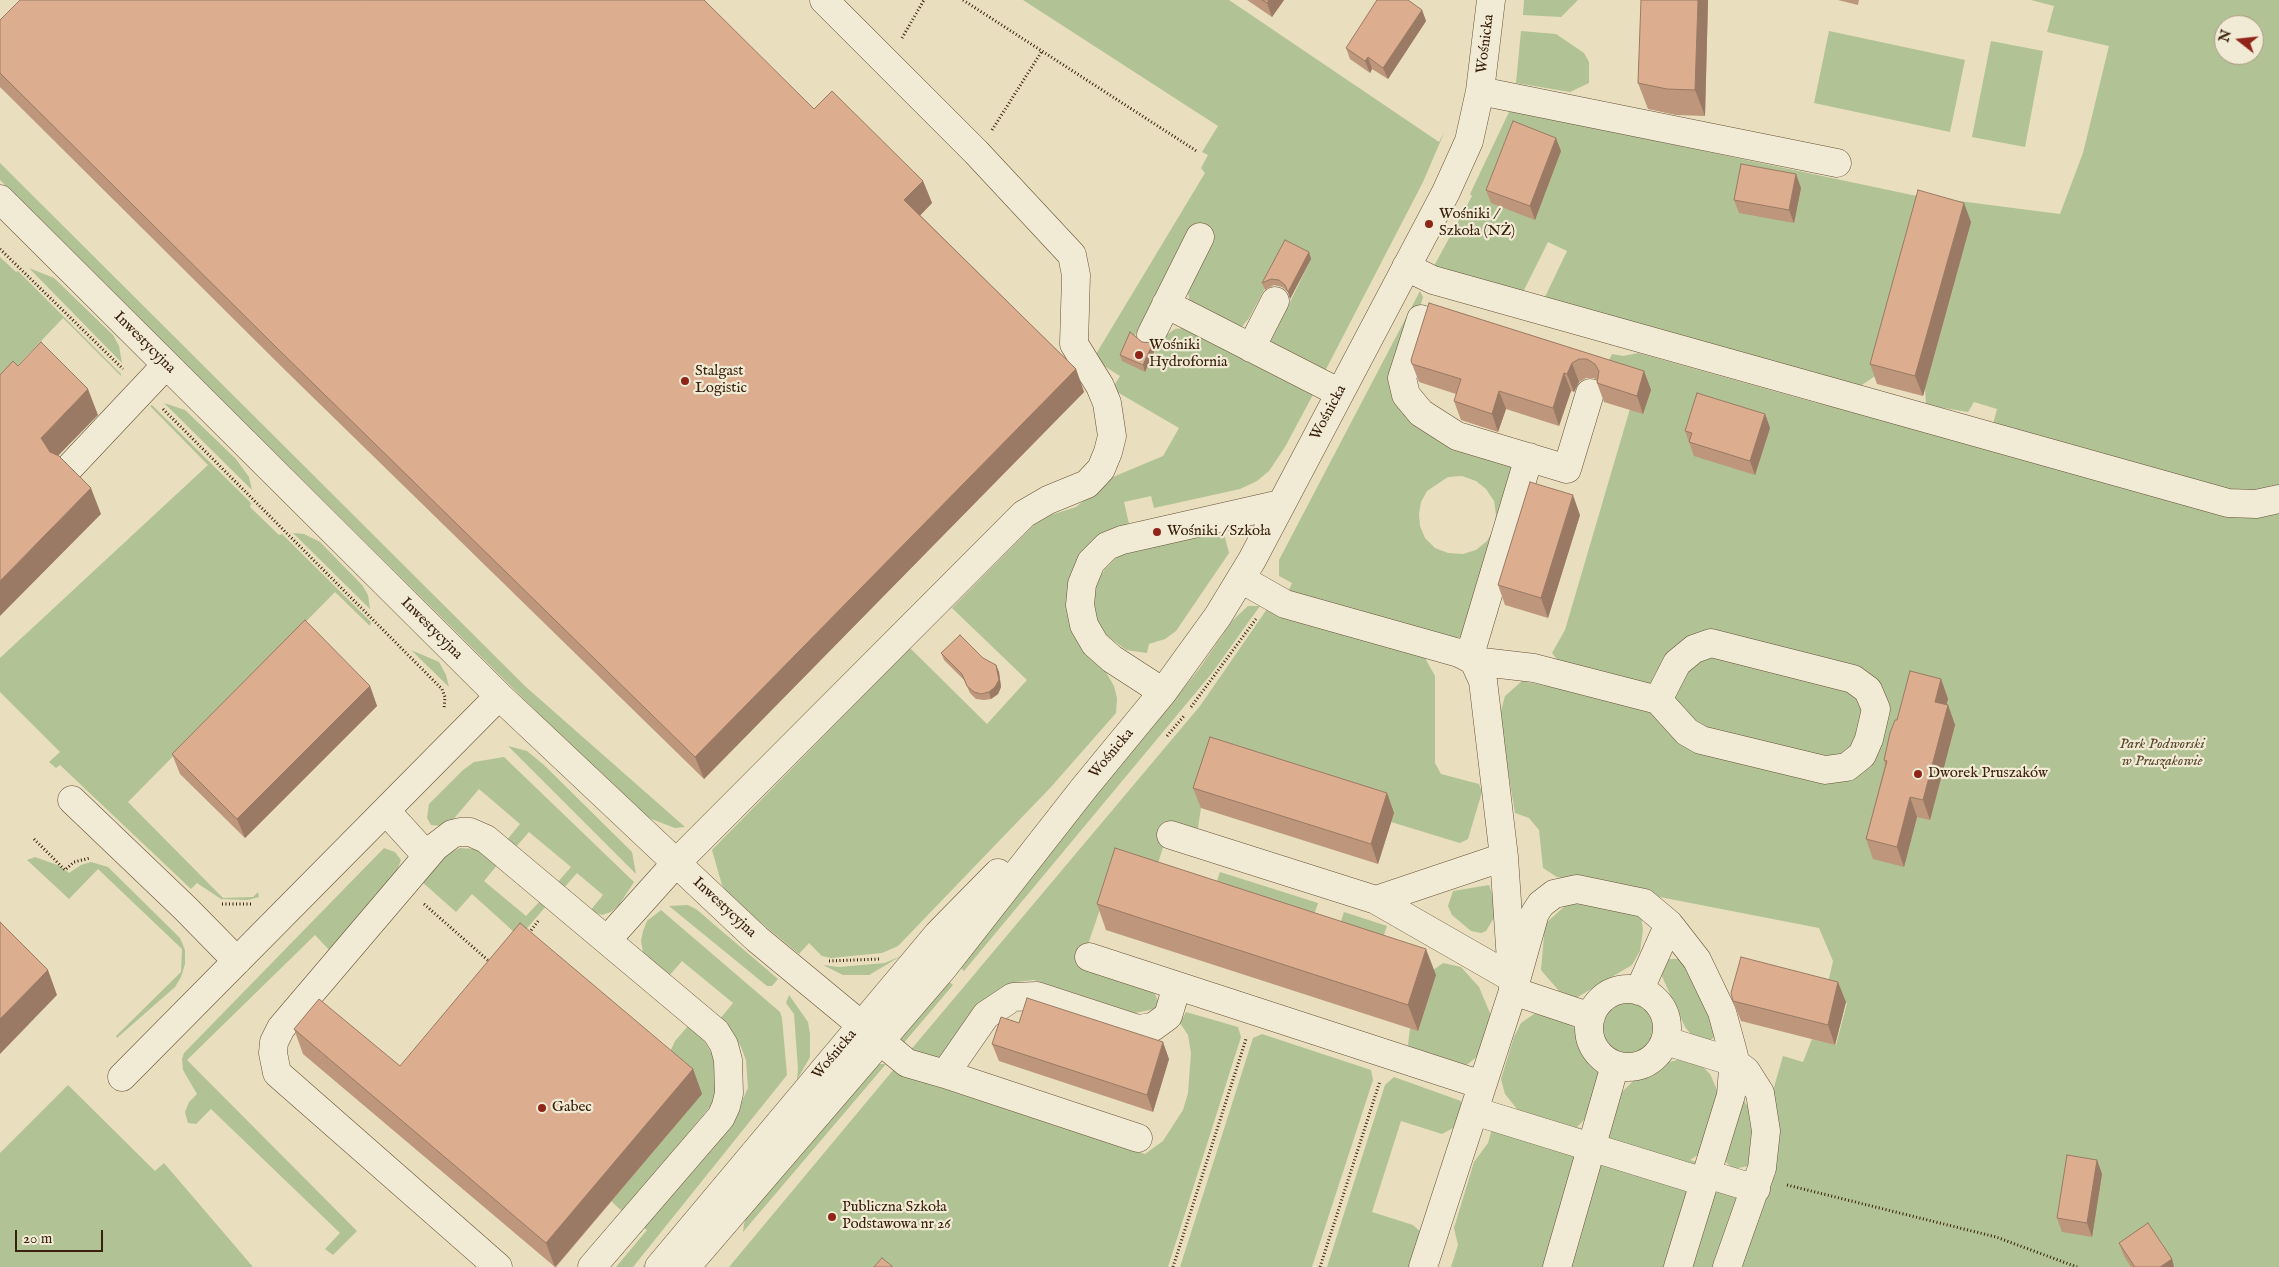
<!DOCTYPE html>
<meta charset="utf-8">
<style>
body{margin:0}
#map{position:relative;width:2279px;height:1267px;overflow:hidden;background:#e9debd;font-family:"IM FELL English",serif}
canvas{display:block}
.north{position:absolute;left:2214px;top:15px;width:50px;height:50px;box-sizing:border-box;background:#f1ead4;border:1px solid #a89a84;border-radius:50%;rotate:286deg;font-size:14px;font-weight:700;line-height:20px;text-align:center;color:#3a210c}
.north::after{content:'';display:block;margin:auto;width:18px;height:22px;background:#8f2418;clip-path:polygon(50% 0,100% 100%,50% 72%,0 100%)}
.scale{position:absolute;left:15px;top:1230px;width:88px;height:22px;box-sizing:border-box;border:2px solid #3a210c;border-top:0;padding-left:6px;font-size:15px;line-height:18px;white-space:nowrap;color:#3a210c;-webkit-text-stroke:4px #f1ead4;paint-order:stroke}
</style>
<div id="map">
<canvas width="2279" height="1267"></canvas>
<div class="north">N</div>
<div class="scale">20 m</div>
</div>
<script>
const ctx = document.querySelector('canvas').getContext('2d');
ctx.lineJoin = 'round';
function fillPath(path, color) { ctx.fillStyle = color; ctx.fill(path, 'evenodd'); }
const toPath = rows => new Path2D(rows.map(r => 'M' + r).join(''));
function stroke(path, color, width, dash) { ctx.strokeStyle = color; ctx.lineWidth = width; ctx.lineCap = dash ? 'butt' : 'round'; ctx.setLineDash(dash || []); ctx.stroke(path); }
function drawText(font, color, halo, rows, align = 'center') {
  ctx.font = font + ' "IM FELL English",serif'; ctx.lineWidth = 4.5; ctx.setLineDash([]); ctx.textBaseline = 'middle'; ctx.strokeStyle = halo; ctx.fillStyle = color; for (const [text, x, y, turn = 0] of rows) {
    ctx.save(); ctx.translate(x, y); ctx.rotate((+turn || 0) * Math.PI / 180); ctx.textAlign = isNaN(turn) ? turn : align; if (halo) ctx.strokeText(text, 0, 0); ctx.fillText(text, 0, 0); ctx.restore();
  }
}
const green = toPath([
 [1023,0,1229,0,1439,142,1444,133,1423,182,1323,375,1273,347,1271,341,1311,259,1287,247,1249,318,1240,329,1191,306,1188,293,1194,231,1133,339,1145,372,1162,338,1175,329,1184,328,1316,389,1285,447,1269,471,1257,481,1240,489,1154,508,1151,496,1124,502,1129,524,1106,532,1081,553,1074,567,1068,587,1067,606,1114,686,1117,698,1116,713,1051,787,898,946,882,953,831,958,822,956,809,943,799,954,731,898,722,885,712,850,910,648,987,724,1027,680,952,608,1034,525,1051,515,1076,507,1113,477,1163,456,1179,428,1112,389,1120,376,1093,359,1205,173,1201,168,1208,155,1202,152,1218,126],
 [1524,0,1578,0,1561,17,1523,15],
 [2031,0,2279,0,2279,1267,1451,1267,1458,1245,1454,1228,1474,1162,1488,1143,1499,1104,1517,1109,1505,1094,1501,1079,1514,1037,1521,1023,1534,1014,1550,1015,1569,1024,1580,1032,1599,1073,1595,1102,1585,1119,1577,1127,1608,1136,1621,1093,1632,1082,1662,1064,1685,1058,1700,1064,1710,1074,1719,1094,1703,1152,1690,1160,1748,1177,1783,1056,1803,1062,1812,1039,1836,1045,1847,1003,1825,996,1833,961,1819,928,1557,877,1543,868,1539,830,1529,818,1515,813,1499,718,1505,696,1522,681,1561,689,1559,662,1552,653,1565,630,1637,385,1609,360,1612,354,1623,356,1638,353,1813,402,1988,443,1997,409,1974,402,1968,412,1926,405,1925,387,1881,372,1856,389,1545,297,1567,251,1548,242,1523,292,1515,296,1434,266,1472,196,1470,194,1510,110,1912,195,2060,214,2083,153,2109,46,2047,32,2054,6],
 [2224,25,2254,25,2254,55,2224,55],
 [1521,31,1556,34,1584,53,1589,62,1589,83,1570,92,1516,83],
 [1829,31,1965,60,1950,132,1814,103],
 [1991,41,2043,51,2025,147,1972,137],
 [0,163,526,687,685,827,675,828,641,815,0,180],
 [0,257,16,272,18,271,121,374,121,376,63,318,0,384],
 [29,268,54,278,113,335,119,346,122,363],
 [1420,291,1423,297,1394,389,1514,466,1462,637,1448,639,1288,592,1292,583,1279,576,1279,560],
 [1462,476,1476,481,1486,489,1494,501,1496,515,1494,529,1487,541,1476,550,1463,554,1448,553,1435,548,1425,538,1420,526,1419,514,1421,502,1427,491,1448,477],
 [164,403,185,410,236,459,249,477,252,490],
 [152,405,251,503,250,507,279,535,282,534,371,622,370,626,335,592,128,802,223,898,253,897,258,892,259,897,248,900,221,899,197,883,191,889,60,765,56,768,49,762,60,752,0,692,0,658,208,465,150,406],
 [1223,530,1229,553,1176,631,1165,639,1149,644,1147,653,1126,650,1106,635,1099,625,1095,612,1094,596,1097,582,1105,569,1116,558,1127,552],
 [293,533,304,534,320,542,362,585,368,595,370,609],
 [1248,606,1260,606,1212,673,964,971,957,964,1166,710,1199,669,1233,620],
 [1267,609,1425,658,1435,676,1435,763,1441,774,1479,784,1482,792,1468,839,1460,843,1391,822,1394,813,1217,757,1201,808,1197,834,1170,824,1153,880,1114,868,1082,962,1131,978,1155,994,1159,1003,1154,1009,1135,1013,1034,980,1016,982,996,994,938,1061,909,1052,1200,706],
 [411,650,439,662,446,675,449,687],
 [508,746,527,751,544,765,632,852,636,874],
 [504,757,634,882,619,905,611,912,602,915,590,911,603,895,577,873,563,889,557,883,571,867,529,832,515,848,506,841,520,824,479,789,451,822,441,826,431,825,427,818,429,804,463,770,474,762],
 [384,848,395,852,401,860,396,873,331,952,315,935,187,1060,357,1231,333,1255,325,1249,340,1233,211,1109,196,1124,188,1123,185,1112,189,1102,197,1094,183,1070,182,1059,184,1053],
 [460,848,476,849,498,864,484,881,526,916,541,900,547,905,504,955,514,932,472,894,456,912,421,881,444,855],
 [35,857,60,866,69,873,81,865,91,862,108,867,180,938,185,950,185,964,181,977,175,987,117,1038,116,1036,181,972,182,949,98,869,69,899,27,860],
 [1220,872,1318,903,1308,933,1210,902],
 [1489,885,1498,911,1486,931,1481,933,1471,931,1452,915,1448,906,1453,891],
 [1579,901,1641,915,1643,930,1640,951,1632,965,1576,998,1559,991,1541,970,1545,924,1566,905],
 [688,905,696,909,778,979,772,986,767,986,669,906],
 [661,910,780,1012,782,1018,787,1075,633,1267,616,1267,647,1230,641,1226,736,1114,748,1088,746,1060,741,1047,734,1034,719,1020,733,1003,682,961,668,977,643,952,641,941,643,931,647,921],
 [1344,912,1387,926,1377,956,1334,942],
 [901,956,869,975,843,975,823,965,839,967,885,963],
 [1668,959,1679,959,1687,969,1718,1035,1712,1039,1705,1043,1695,1039,1685,1027,1660,972],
 [1443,963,1461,967,1479,987,1492,1018,1486,1049,1463,1068,1415,1054,1408,1045,1410,1028,1418,1030,1436,975,1429,973],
 [945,978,953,985,902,1045,901,1036],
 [789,995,808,1022,810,1034,810,1057,797,1080,800,1084,649,1267,643,1267,797,1080,798,1069,794,1014,786,1003],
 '1601 1028a26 26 0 1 1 52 0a26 26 0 1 1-52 0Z',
 [1186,1012,1238,1027,1241,1037,1168,1267,729,1267,894,1069,899,1074,1145,1154,1163,1141,1183,1110,1188,1093,1191,1053,1188,1035,1180,1023],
 [688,1026,702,1037,714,1058,718,1085,713,1103,623,1212,611,1201,665,1063,675,1041],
 [1262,1034,1371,1070,1373,1080,1312,1267,1180,1267,1253,1038],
 [879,1064,886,1064,743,1232,744,1224,748,1213,874,1067],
 [1394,1077,1461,1101,1461,1116,1455,1127,1442,1134,1401,1121,1372,1212,1413,1225,1422,1233,1412,1267,1327,1267,1385,1085],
 [68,1085,155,1171,164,1163,253,1267,0,1267,0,1153],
 [1743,1099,1750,1110,1752,1132,1748,1166,1733,1169,1723,1159]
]);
const path = toPath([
 [963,0,1198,152],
 [902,38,924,0],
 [992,130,1042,51],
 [0,249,123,369],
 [163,409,442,689,445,697,444,709],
 [1191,707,1256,619],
 [1167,736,1184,716],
 [34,839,65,870,74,862,90,858],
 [222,904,251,904],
 [424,904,491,963],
 [529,933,539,920],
 [829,961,880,959],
 [1787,1185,1996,1237,2077,1267],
 [1173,1267,1246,1039],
 [1320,1267,1380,1081]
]);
const minor = toPath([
 [1480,91,1837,163],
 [0,199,499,696,757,939,907,1063,945,1074],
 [1406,267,1433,280,2228,503,2256,504,2279,499],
 [1166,304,1340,393],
 [1421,319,1402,378,1406,395,1421,413,1457,436,1567,469,1590,393],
 [1151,335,1200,237],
 [1251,348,1275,301],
 [70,467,166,365],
 [1241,579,1285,604,1459,653,1474,661,1483,681,1504,857,1513,991,1423,1267],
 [1469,658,1529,457],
 [1474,661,1534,668,1658,700,1687,732,1701,740,1825,770,1847,767,1862,755,1869,739,1876,709,1868,690,1853,679,1711,643,1694,649,1677,663,1658,700],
 [1163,692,1112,659,1095,644,1084,625,1080,605,1082,584,1091,562,1107,546,1122,540,1281,504],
 [72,800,186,909,237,961],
 [386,811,427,856],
 [1171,835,1376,900,1504,857],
 [1376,900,1512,978],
 [607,940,676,863,1024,514,1048,500,1087,484,1101,469,1108,452,1112,436,1107,403,1100,386,1074,344,1076,275,1072,255,976,152,824,0],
 [1089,957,1482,1085],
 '1589 1028a39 39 0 1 1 78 0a39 39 0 1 1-78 0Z',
 [1639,991,1669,924],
 [1591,1017,1513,991,1535,913,1541,904,1554,894,1577,889,1644,903,1669,924,1697,960,1722,1012,1734,1056,1731,1095,1678,1267],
 [1666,1041,1734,1062,1746,1071,1760,1093,1766,1131,1762,1168,1727,1267],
 [122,1077,499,696],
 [1474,1111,1704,1182],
 [1138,1138,945,1074,986,1015,1013,997,1037,996,1138,1029,1153,1027,1168,1016,1177,986],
 [1707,1174,1756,1189],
 [498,1267,277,1073,273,1053,274,1042,281,1028,435,847,452,834,460,832,470,832,486,839,716,1032,724,1045,728,1060,729,1093,726,1106,721,1117,592,1267],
 [659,1267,938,934,998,873],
 [686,1267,943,968,1084,788,1163,692,1218,616,1252,560,1446,192,1469,141,1480,91,1491,0],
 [1557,1267,1615,1065]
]);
const wall = toPath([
 [1247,0,1284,0,1272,17],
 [1708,0,1705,116,1676,115,1648,109,1638,83],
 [1838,0,1859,0,1858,5],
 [1422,10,1426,21,1388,79,1372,69,1370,73,1350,59,1346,48],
 [0,20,814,109,923,181,932,203,920,215,1076,369,1084,392,704,779,286,371,0,87],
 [1561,151,1535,220,1491,203,1486,190],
 [1801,188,1794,223,1739,213,1734,200],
 [1971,222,1923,396,1877,384,1870,364],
 [1309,252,1311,259,1290,299,1288,292,1282,287,1274,285,1265,290,1262,283],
 [1429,303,1644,371,1651,390,1643,414,1604,402,1597,383,1597,380,1594,378,1586,378,1579,382,1574,392,1571,391,1559,426,1506,409,1498,432,1461,420,1454,401,1456,394,1419,382,1412,364],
 [1155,350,1145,372,1122,361,1120,355],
 [1765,414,1770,428,1755,475,1694,456,1685,431],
 [1580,515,1548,618,1505,605,1498,585],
 [941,653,983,658,996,665,999,672,1001,687,998,694,991,699,984,700,976,699,970,693,964,680,944,660],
 [1941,679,1948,699,1946,705,1948,705,1955,725,1930,820,1917,817,1904,867,1873,859,1866,839,1885,765,1884,760,1897,720],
 [370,686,377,706,245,838,180,774,172,754],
 [1193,788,1387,793,1394,813,1378,864,1201,808],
 [1097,904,1436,975,1418,1031,1106,930],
 [1733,1001,1846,1002,1835,1045,1741,1021],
 [1019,1023,1169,1059,1153,1112,999,1061,992,1044],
 [294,1029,400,1066,693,1069,702,1094,556,1267,555,1267,303,1054],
 [2097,1160,2102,1174,2092,1237,2062,1232,2057,1218],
 [2119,1243,2172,1259,2174,1267,2131,1267,2124,1256]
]);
const shadedWall = toPath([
 [1269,0,1284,0,1272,17,1267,3],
 [1698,0,1708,0,1705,116,1695,90],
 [1422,10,1426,21,1388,79,1383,68],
 [1368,57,1372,69,1370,73,1365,61],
 [1556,138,1561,151,1535,220,1530,206],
 [1796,174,1801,188,1794,223,1789,210],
 [923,181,932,203,913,223,904,200],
 [1964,203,1971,222,1923,396,1915,376],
 [1309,252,1311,259,1290,299,1288,292],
 [1153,343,1155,350,1145,372,1143,365],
 [1572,363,1579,382,1574,392,1567,374],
 [1076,369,1084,392,704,779,695,757],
 [1644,371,1651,390,1643,414,1637,396],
 [1564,373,1571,391,1559,426,1553,408],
 [88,389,98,415,50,464,41,438],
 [1499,391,1506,409,1498,432,1492,414],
 [1765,414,1770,428,1755,475,1750,461],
 [91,488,101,514,0,616,0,581],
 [1573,495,1580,515,1548,618,1541,598],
 [996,665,999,672,1001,687,998,694,991,699,989,692],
 [1941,679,1948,699,1942,722,1935,702],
 [370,686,377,706,245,838,237,819],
 [1948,705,1955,725,1930,820,1923,800],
 [1387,793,1394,813,1378,864,1371,844],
 [1910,797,1917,817,1904,867,1897,847],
 [1426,949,1436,975,1418,1031,1408,1005],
 [48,970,57,995,0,1054,0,1019],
 [1838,982,1846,1002,1835,1045,1828,1025],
 [1163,1042,1169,1059,1153,1112,1147,1095],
 [693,1069,702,1094,555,1267,546,1243],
 [2097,1160,2102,1174,2092,1237,2087,1223],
 [2172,1259,2174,1267,2160,1267]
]);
const building = toPath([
 [20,0,704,0,814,109,832,91,923,181,904,200,1076,369,695,757,278,349,0,73,0,20,20,0],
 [1262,0,1269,0,1267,3,1262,0],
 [1377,0,1408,0,1422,10,1383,68,1368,57,1365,61,1346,48,1377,0],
 [1641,0,1698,0,1695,90,1667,89,1638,83,1641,0],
 [1513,121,1556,138,1530,206,1486,190,1513,121],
 [1741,164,1796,174,1789,210,1734,200,1741,164],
 [1918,190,1964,203,1915,376,1870,364,1918,190],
 [1285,240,1309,252,1288,292,1285,285,1279,280,1271,279,1262,283,1285,240],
 [1429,303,1644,371,1637,396,1597,383,1599,371,1595,364,1587,359,1579,359,1572,363,1567,374,1564,373,1553,408,1499,391,1492,414,1454,401,1461,379,1412,364,1411,360,1429,303],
 [1130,332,1142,342,1153,343,1143,365,1120,355,1130,332],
 [41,342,88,389,41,438,50,452,59,456,91,488,0,581,0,375,13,361,18,366,41,342],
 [1697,393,1765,414,1750,461,1689,442,1692,433,1685,431,1697,393],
 [1530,482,1573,495,1541,598,1498,585,1530,482],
 [305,620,370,686,237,819,172,754,305,620],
 [960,635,983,658,996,665,999,680,995,687,989,692,981,694,974,692,967,686,962,674,941,653,960,635],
 [1910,671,1941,679,1935,702,1948,705,1923,800,1910,797,1897,847,1866,839,1887,761,1884,760,1890,733,1895,720,1897,720,1910,671],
 [1210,737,1387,793,1371,844,1193,788,1210,737],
 [1115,848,1426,949,1408,1005,1097,904,1115,848],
 [0,922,48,970,0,1019,0,922],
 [520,923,693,1069,546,1243,294,1029,319,999,400,1066,520,923],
 [1741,957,1838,982,1828,1025,1733,1001,1731,993,1741,957],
 [1027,998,1163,1042,1147,1095,992,1044,1001,1017,1019,1023,1027,998],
 [2067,1155,2097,1160,2087,1223,2057,1218,2067,1155],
 [2148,1223,2172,1259,2160,1267,2135,1267,2119,1243,2148,1223],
 [882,1258,893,1267,874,1267,882,1258]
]);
const markers = [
 [1429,224,5,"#8f2418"],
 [1139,355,5,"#8f2418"],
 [685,381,5,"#8f2418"],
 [1157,532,5,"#8f2418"],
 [1918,774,5,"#8f2418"],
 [542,1108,5,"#8f2418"],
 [832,1217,5,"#8f2418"]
];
const streetNames = [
 ["Wośnicka",1486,44,-83],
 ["Inwestycyjna",144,343,45],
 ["Wośnicka",1329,413,-62],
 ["Inwestycyjna",431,629,45],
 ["Wośnicka",1112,754,-50],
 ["Inwestycyjna",724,908,43],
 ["Wośnicka",835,1055,-50]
];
const poiNames = [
 ["Wośniki /",1439,215],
 ["Szkoła (NŻ)",1439,232],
 ["Wośniki",1149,346],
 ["Hydrofornia",1149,363],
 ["Stalgast",695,372],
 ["Logistic",695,389],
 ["Wośniki / Szkoła",1167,532],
 ["Dworek Pruszaków",1928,774],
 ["Gabec",552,1108],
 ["Publiczna Szkoła",842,1208],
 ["Podstawowa nr 26",842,1225]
];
const parkNames = [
 ["Park Podworski",2162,745],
 ["w Pruszakowie",2162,762]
];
fillPath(green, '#b1c295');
stroke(minor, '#665038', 29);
stroke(path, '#3a210c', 3, [1, 2.5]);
stroke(minor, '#f1ead4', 28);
fillPath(wall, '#bd967b');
fillPath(shadedWall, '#9a7a64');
fillPath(building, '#dcae8f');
stroke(building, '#9a7a64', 1);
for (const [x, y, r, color] of markers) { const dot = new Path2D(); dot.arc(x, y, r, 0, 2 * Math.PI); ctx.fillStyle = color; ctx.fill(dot); stroke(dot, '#f1ead4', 2); }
drawText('15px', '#3a210c', '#f1ead4', streetNames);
drawText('15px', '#3a210c', '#f1ead4', poiNames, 'left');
drawText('italic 15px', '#58492e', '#f1ead4', parkNames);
</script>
